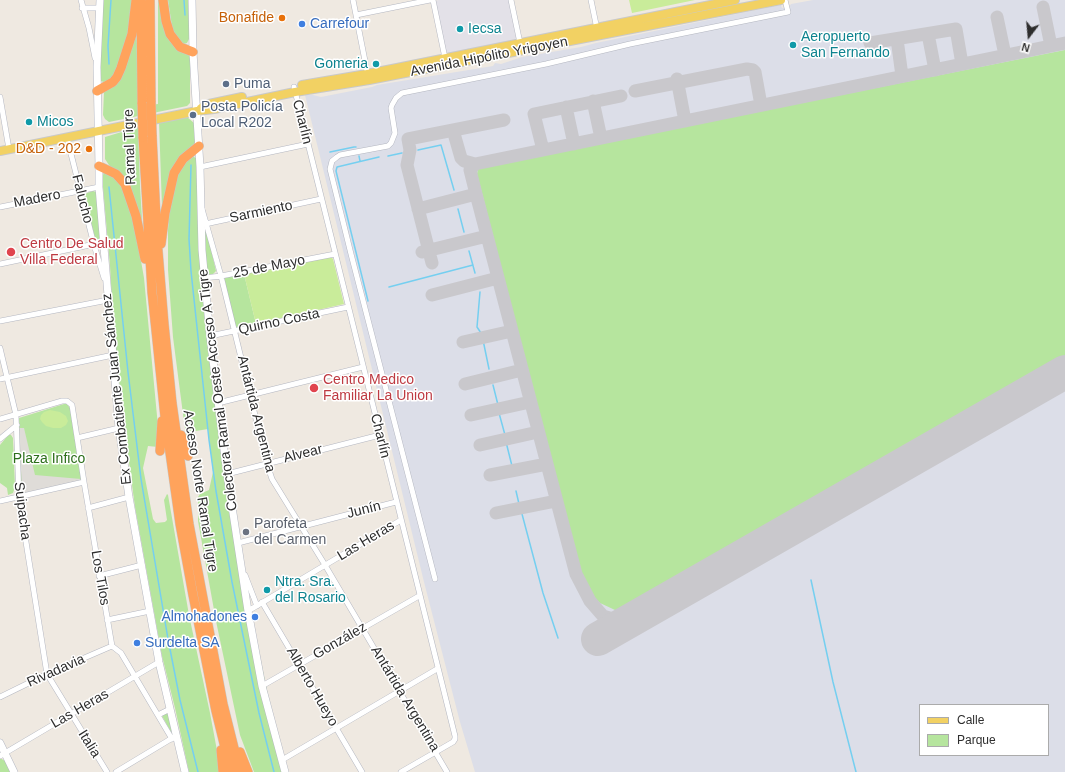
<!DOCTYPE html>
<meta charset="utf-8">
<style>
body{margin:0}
#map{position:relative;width:1065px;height:772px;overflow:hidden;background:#efe9e1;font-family:Arial,sans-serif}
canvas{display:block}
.legend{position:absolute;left:919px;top:704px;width:130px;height:52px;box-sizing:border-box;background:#fff;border:1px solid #ababab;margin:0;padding:5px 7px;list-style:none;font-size:12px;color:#2e2e2e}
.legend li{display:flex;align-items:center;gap:8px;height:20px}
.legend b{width:20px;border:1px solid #ababab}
.north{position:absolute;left:1009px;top:16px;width:40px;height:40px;-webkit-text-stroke:3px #fff;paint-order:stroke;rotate:196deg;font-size:11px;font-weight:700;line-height:16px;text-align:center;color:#2e2e2e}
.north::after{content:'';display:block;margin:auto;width:14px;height:18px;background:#2e2e2e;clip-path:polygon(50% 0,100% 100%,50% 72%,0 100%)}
</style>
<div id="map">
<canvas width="1065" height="772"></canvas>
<ul class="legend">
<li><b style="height:5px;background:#f2d163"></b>Calle</li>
<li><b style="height:11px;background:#b6e59e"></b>Parque</li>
</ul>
<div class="north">N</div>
</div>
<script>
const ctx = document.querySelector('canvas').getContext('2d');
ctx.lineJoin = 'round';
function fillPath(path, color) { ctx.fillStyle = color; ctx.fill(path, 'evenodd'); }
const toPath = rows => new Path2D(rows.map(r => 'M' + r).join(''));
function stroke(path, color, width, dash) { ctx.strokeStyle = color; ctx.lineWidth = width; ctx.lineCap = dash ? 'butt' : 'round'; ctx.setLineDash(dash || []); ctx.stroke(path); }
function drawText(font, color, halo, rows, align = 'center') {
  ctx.font = font + ' Arial,sans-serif'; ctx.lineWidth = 3; ctx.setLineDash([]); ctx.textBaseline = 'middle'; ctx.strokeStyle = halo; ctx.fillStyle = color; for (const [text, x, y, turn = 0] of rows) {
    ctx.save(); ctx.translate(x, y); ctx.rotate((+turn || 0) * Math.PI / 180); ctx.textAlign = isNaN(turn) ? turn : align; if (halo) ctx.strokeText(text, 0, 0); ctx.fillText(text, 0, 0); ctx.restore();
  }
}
const industrial = toPath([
 [439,0,509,0,517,40,446,55,435,1]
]);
const airport = toPath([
 [813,0,1065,0,1065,772,475,772,460,722,424,582,305,95,313,95,321,97,372,87,377,85,493,66,495,63,501,64,522,57,581,47,596,43,771,7,781,5,782,8,789,7,791,4],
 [920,705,1048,705,1048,755,920,755]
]);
const green = toPath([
 [103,0,133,0,131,26,115,77,106,83,101,81,99,78],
 [158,0,162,0,166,26,189,54,190,58,190,103,187,106,109,122,105,119,103,115,104,92,111,87,136,34,137,43,137,107,158,104],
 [168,0,190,0,189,39,187,43,183,44,173,33],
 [1065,50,1065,358,626,610,615,610,600,603,591,594,577,561,477,174,478,169,481,167],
 [187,117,194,123,195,142,192,149,184,155,162,208,159,121],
 [138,127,140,185,143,236,135,205,105,159,105,137],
 [192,156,196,158,198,161,199,221,236,542,284,772,254,772,240,735,216,621,198,521,198,497,200,494,209,490,213,472,208,429,190,432,192,449,190,452,188,444,184,422,173,337,168,270,168,230,170,201,177,174,187,159],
 [104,172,110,172,127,193,140,255,144,278,159,437,158,447,148,446,143,468,153,519,156,523,165,522,167,520,164,500,167,494,168,495,189,615,210,713,221,772,189,772,175,708,162,656,135,507,125,433,114,336,110,266,103,187,102,178],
 [93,191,96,192,101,238,97,240,95,238,84,196,87,193],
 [204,231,207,232,216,271,213,274,210,275,206,273],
 [244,274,256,324,236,328,224,278],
 [64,404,67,404,70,408,81,479,24,493,21,489,19,418],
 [9,434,11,435,13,438,15,487,13,493,8,495,7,488,0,483,0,445],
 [168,712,172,732,171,732,161,714],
 [0,758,5,761,11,772,0,772]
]);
const pitch = toPath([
 [629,0,695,0,632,13],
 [331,257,333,259,344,304,256,324,244,274],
 [50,410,60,412,66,416,68,421,66,425,61,428,53,428,46,426,42,422,40,419,41,415,44,412]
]);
const plaza = toPath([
 [19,428,24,428,35,475,81,479,81,481,26,493,22,491]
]);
const stream = toPath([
 [184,0,185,15],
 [109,64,108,46,111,0],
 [418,150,441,145,454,190],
 [330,152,354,147,356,147],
 [359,156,360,161],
 [388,156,402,153],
 [191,165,189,239,191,271,209,440,216,491,232,582,259,713,274,772],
 [109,187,128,372,141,479,168,639,180,700,198,772],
 [458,209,464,232],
 [469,251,475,273],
 [389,287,473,265],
 [480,292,477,327,481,333],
 [368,301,336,171,337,167,379,157],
 [483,340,489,369],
 [493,385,498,405],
 [499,413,505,435],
 [506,442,512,466],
 [516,491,519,504],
 [522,514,543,593,558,638],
 [811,580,833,682,856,772]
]);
const taxiway = toPath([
 [1043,7,1051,46],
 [997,17,1005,55],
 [928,34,935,70],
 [897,39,902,76],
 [870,43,956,29,962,64],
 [677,79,685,121],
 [635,91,747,69,753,70,755,72,761,105],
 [593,101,601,138],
 [566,107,574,144],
 [453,130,461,158,464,161,475,164,1065,43],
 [543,150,534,114,621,96],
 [475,164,470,170,476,194,576,574,590,601,603,616,616,620,632,620],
 [418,209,476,194],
 [422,252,487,236],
 [432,263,407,165,410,150,408,139,504,120],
 [432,295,498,278],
 [463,342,512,331],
 [465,384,522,370],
 [471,415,530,402],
 [480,445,538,432],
 [490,475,547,464],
 [496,513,556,501]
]);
const runway = toPath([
 [598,639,1065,372]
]);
const street = toPath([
 [81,0,89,28,95,58],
 [353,0,368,76],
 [433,0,445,58],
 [511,0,520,43],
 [591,0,597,29],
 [82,8,99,8],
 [356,15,430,0],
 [294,87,455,736,455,739,453,742,401,772],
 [0,97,9,149],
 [67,138,94,245,104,278],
 [200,167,308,144],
 [0,207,99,187],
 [202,209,221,276,267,464,272,479,325,565,447,772],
 [205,224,321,199],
 [0,264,104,242],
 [204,278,221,276,335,254],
 [0,321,108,300],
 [210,336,348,307],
 [0,348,16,415,19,498,47,674,107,772],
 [0,379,113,355],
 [218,403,363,367],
 [0,419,62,401,67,401,72,405,84,482,112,646,121,653,172,739],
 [77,438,119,428],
 [0,439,17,425],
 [227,474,380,435],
 [0,501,84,482],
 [88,508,129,497],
 [238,543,396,502],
 [245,575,257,606],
 [99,576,142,565],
 [435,579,351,254,330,169,332,161,337,157,340,155,388,146,391,143,395,133,391,108,392,105,396,98,402,93,546,64,630,44,788,12,785,0],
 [262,602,362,772],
 [248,611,401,520],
 [107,620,150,611],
 [262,686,419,596],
 [0,697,47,674,112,646],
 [158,715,170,709],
 [0,756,159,662],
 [282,760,437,669],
 [116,772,174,737]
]);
const secondary = toPath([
 [100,0,97,67,99,166,99,187,119,428,129,497,159,662,185,772],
 [192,0,193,52,200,167,202,250,210,336,227,474,248,611,262,686,285,772],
 [0,743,14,772]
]);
const primary = toPath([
 [302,85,367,74,735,0],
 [201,108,209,104,242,97],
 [0,151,197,111,214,109,295,92,369,80,781,0]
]);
const highway = toPath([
 [150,0,151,102],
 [163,0,166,21,170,34,180,47,193,52],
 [141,1,142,104],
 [97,91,113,82,117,77,121,68,132,34,136,0],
 [152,135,157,239,164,324,172,403,189,524,223,704,240,772],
 [143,137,152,292,165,417,180,524,193,595,216,711,231,772],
 [99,166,116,174,125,184,136,216,145,259],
 [161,244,165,213,174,173,183,159,199,146],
 [181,435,188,456],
 [160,451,162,421],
 [221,750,223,772],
 [240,752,248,772]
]);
const highwayBridge = toPath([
 [151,102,152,135],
 [142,104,143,137]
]);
const markers = [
 [282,18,4,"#e8710a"],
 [302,24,4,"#3f7fe0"],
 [460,29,4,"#0f9aa8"],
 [793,45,4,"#0f9aa8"],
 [376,64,4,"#0f9aa8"],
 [226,84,4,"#5c6f8a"],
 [193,115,4,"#5c6f8a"],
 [29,122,4,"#0f9aa8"],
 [89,149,4,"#e8710a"],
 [11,252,5,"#e0444e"],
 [314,388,5,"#e0444e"],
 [246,532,4,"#6b7280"],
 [267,590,4,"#0f9aa8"],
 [255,617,4,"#3f7fe0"],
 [137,643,4,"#3f7fe0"]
];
const foodNames = [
 ["Bonafide",274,18],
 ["D&D - 202",81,149]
];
const shopNames = [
 ["Carrefour",310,24],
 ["Almohadones",247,617,"right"],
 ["Surdelta SA",145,643]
];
const cultureNames = [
 ["Iecsa",468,29],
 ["Aeropuerto",801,37],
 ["San Fernando",801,53],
 ["Gomeria",368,64,"right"],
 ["Micos",37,122],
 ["Ntra. Sra.",275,582],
 ["del Rosario",275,598]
];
const streetNames = [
 ["Avenida Hipólito Yrigoyen",489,57,-11],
 ["Charlín",302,122,76],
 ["Ramal Tigre",130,147,-92],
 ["Madero",37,199,-11],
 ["Falucho",82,199,76],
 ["Sarmiento",261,212,-12],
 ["25 de Mayo",269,267,-11],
 ["Quirno Costa",279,322,-12],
 ["Ex Combatiente Juan Sánchez",117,389,-96],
 ["Colectora Ramal Oeste Acceso A Tigre",218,390,-97],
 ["Antártida Argentina",256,414,76],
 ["Charlín",380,436,76],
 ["Alvear",303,454,-14],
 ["Acceso Norte Ramal Tigre",200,491,81],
 ["Junín",364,510,-14],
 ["Suipacha",22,511,83],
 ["Las Heras",366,541,-31],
 ["Los Tilos",100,578,80],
 ["González",340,641,-30],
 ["Rivadavia",56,671,-24],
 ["Alberto Hueyo",312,687,60],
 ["Antártida Argentina",405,699,59],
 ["Las Heras",80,709,-30],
 ["Italia",89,744,58]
];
const serviceNames = [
 ["Puma",234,84],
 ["Posta Policía",201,107],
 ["Local R202",201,123]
];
const healthNames = [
 ["Centro De Salud",20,244],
 ["Villa Federal",20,260],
 ["Centro Medico",323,380],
 ["Familiar La Union",323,396]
];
const parkNames = [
 ["Plaza Infico",49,459]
];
const worshipNames = [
 ["Parofeta",254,524],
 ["del Carmen",254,540]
];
fillPath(industrial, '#e3e1e8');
fillPath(airport, '#dcdee8');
fillPath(green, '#b6e59e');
fillPath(pitch, '#c9ec9a');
fillPath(plaza, '#dfdcd8');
stroke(stream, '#75cff0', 1.5);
stroke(taxiway, '#c9c8cc', 13);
stroke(runway, '#c9c8cc', 34);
stroke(street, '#b4b7c1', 6);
stroke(secondary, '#b4b7c1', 8);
stroke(primary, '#c9c9c9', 10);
stroke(highway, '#c9c9c9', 10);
stroke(street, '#fff', 5);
stroke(secondary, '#fff', 7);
stroke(primary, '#f2d163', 8);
stroke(highway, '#ffa35c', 9);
stroke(highwayBridge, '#c9c9c9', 10, []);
stroke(highwayBridge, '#ffa35c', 9);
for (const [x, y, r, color] of markers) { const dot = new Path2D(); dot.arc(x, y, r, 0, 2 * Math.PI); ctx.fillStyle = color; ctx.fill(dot); stroke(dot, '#fff', 1.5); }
drawText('14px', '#c56008', '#fff', foodNames, 'right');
drawText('14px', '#366cbe', '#fff', shopNames, 'left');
drawText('14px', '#0d838f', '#fff', cultureNames, 'left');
drawText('14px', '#2e2e2e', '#fff', streetNames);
drawText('14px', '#4e5e75', '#fff', serviceNames, 'left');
drawText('14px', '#be3a42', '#fff', healthNames, 'left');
drawText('14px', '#2c6e1b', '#fff', parkNames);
drawText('14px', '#5b616d', '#fff', worshipNames, 'left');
</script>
